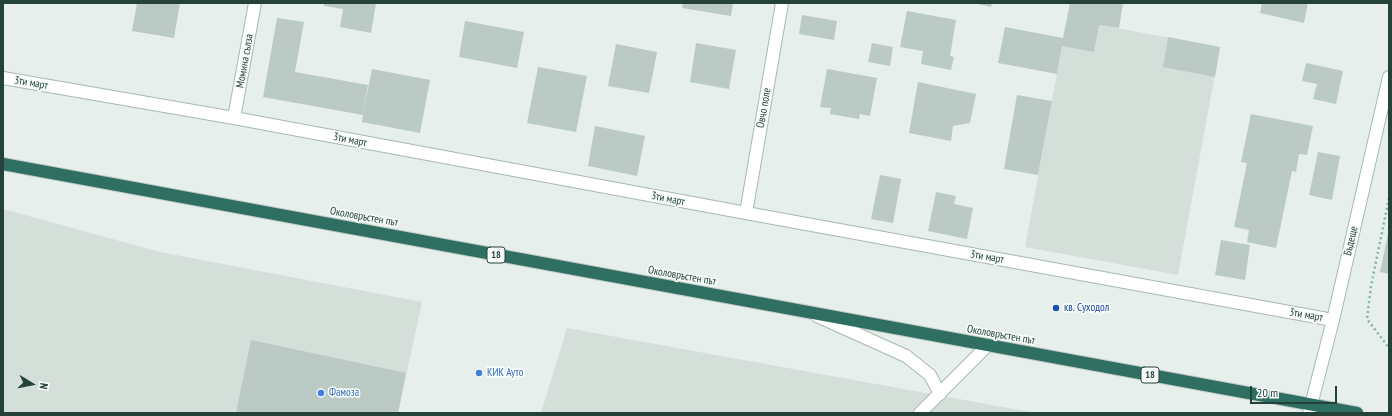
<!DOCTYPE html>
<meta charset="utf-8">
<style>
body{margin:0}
#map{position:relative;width:1392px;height:416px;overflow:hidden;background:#e6efeb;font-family:"PT Sans Narrow",sans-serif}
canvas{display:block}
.frame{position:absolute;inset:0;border:4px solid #24423a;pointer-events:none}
.north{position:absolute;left:12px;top:364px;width:40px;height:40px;-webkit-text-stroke:3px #f7fbf9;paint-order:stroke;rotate:100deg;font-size:11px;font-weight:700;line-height:16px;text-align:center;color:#24423a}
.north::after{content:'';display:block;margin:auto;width:14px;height:18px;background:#24423a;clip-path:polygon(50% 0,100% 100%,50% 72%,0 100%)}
.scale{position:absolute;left:1250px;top:386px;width:87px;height:18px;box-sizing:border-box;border:2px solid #24423a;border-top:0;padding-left:5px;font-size:12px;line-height:14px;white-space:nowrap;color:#24423a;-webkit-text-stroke:3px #f7fbf9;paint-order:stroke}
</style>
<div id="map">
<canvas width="1392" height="416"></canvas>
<div class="frame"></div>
<div class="north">N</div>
<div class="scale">20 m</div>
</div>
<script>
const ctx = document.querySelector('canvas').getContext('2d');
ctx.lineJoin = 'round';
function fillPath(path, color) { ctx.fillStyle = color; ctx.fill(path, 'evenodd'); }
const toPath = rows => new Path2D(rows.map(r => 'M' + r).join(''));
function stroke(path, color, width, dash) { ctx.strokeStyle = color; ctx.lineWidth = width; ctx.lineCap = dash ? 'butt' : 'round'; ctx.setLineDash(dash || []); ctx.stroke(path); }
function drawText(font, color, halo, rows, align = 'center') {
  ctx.font = font + ' "PT Sans Narrow",sans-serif'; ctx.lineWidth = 3.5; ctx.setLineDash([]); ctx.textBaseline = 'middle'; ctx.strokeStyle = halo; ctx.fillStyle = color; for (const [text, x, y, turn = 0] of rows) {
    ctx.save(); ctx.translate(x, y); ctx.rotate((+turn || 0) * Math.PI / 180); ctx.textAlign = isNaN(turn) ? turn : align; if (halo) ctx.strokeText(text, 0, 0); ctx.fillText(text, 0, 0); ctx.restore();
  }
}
const built = toPath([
 [1067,19,1220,47,1178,275,1025,247],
 [3,209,160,252,422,302,398,413,3,413],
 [567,328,1036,413,541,413]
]);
const building = toPath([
 [137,3,180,3,174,38,132,31],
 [324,3,376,3,371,33,340,27,343,9,324,6],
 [683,3,733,3,731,16,682,8],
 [973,3,992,3,991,7],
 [1070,3,1123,3,1119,28,1099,25,1094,52,1062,46,1057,74,998,63,1005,27,1063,38],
 [1262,3,1308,3,1304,23,1260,13],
 [907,11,956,20,950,56,954,57,951,70,921,64,923,51,900,47],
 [802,15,837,21,834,40,799,34],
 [277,18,304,22,295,72,368,85,363,113,372,69,430,80,420,133,362,122,363,115,263,97],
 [465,21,524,32,517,68,459,57],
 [1168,37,1220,47,1215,77,1163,67],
 [696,43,736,50,729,89,690,82],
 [872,43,893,47,890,66,868,62],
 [616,44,657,52,649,93,608,86],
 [1306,63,1343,71,1336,104,1313,99,1317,84,1302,81],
 [538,67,587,76,576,132,527,123],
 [827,69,877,78,870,116,860,114,859,119,830,114,831,108,820,107],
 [918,82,976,94,970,123,953,126,951,141,909,133],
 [1017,95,1052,101,1038,175,1004,169],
 [1251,114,1313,126,1307,155,1299,154,1296,172,1292,171,1276,248,1247,242,1249,230,1234,227,1247,163,1241,162],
 [595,126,645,136,637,176,588,166],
 [1318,152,1340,156,1332,200,1309,195],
 [880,175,901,179,893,223,871,219],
 [936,192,956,196,954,204,973,208,967,239,928,231],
 [1388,234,1389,234,1389,274,1380,272],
 [1221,240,1250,245,1245,280,1215,275],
 [251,340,406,373,398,413,236,413]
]);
const path = toPath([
 [1389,198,1371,286,1367,319,1389,348]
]);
const lane = toPath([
 [817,316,906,356,930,375,940,394],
 [920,413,988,345]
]);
const street = toPath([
 [3,78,234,118,746,213,1333,320],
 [234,118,255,3],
 [746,213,782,3]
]);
const secondary = toPath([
 [1309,413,1333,320,1389,77]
]);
const highway = toPath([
 [3,164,1357,413]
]);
const markers = [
 [1056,308,4,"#1a4fb4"],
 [479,373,4,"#3f7fe0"],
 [321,393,4,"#3f7fe0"]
];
const shields = [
 [496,255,18],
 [1150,375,18]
];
const shieldNames = [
 ["18",496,255],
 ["18",1150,375]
];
const streetNames = [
 ["Момина сълза",245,61,-80],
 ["3ти март",31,83,10],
 ["Овчо поле",764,108,-80],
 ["3ти март",350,140,11],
 ["3ти март",668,199,11],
 ["Околовръстен път",364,217,10],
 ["Бъдеще",1351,241,-77],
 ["3ти март",987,257,10],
 ["Околовръстен път",682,276,10],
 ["3ти март",1306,315,10],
 ["Околовръстен път",1001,335,10]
];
const transitNames = [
 ["кв. Суходол",1064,308]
];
const shopNames = [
 ["КИК Ауто",487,373],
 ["Фамоза",329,393]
];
fillPath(built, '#d4dfda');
fillPath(building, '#bbcac4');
stroke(lane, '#a8b8b2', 14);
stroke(street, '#a8b8b2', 14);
stroke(secondary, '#a4bbb3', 14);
stroke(highway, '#c2cac8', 14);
stroke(path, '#86b3a5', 2.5, [2, 3]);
stroke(lane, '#fff', 12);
stroke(street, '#fff', 12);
stroke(secondary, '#fff', 12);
stroke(highway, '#2f6f62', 12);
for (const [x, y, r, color] of markers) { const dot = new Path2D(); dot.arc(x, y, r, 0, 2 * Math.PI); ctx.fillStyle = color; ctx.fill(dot); stroke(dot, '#f7fbf9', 1.5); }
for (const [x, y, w] of shields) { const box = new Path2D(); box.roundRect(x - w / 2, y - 8, w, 16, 3); ctx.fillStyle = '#f7fbf9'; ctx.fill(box); stroke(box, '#24423a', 1); }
drawText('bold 10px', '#24423a', null, shieldNames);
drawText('11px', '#24423a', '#f7fbf9', streetNames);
drawText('11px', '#164399', '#f7fbf9', transitNames, 'left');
drawText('11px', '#366cbe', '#f7fbf9', shopNames, 'left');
</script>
